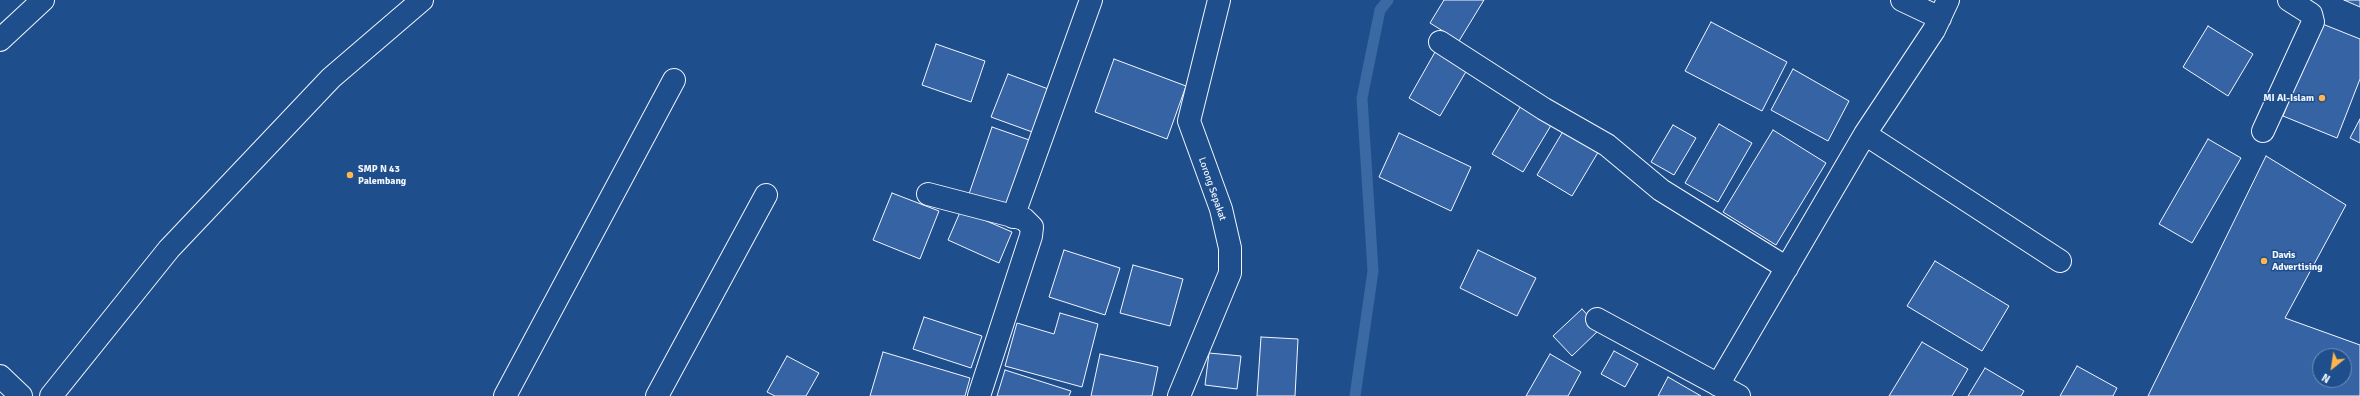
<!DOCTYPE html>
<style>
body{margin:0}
#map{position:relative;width:2360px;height:396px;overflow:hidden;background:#1f4e8c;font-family:Signika,sans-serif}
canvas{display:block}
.north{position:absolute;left:2312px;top:348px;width:40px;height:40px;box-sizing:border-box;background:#1f4e8c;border:1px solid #7391ba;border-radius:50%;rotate:210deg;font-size:11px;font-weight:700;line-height:16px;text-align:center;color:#f2f6ff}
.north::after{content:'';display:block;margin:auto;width:14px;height:18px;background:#ffb74d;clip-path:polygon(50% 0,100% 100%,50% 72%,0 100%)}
</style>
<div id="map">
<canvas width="2360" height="396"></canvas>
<div class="north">N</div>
</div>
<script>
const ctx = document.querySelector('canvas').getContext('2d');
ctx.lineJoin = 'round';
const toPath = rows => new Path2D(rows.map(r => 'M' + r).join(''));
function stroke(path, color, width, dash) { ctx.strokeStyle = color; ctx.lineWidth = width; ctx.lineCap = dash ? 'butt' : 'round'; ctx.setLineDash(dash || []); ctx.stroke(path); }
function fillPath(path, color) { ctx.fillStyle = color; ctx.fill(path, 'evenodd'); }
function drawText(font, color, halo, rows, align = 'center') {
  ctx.font = font + ' Signika,sans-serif'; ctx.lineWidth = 3; ctx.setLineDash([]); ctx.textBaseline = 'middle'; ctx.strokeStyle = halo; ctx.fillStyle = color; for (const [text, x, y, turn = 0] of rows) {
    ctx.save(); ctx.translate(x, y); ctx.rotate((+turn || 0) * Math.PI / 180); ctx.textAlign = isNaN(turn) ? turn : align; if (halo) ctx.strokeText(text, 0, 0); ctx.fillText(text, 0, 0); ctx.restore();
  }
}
const stream = toPath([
 [1355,396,1373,271,1362,98,1380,10,1388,0]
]);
const building = toPath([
 [1444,0,1484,0,1459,41,1430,23,1444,0],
 [2344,0,2360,0,2360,7,2344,0],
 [1711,22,1787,62,1762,111,1685,71,1711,22],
 [2320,23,2360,39,2360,79,2337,138,2283,116,2320,23],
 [2208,26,2253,54,2228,96,2183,67,2208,26],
 [936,44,985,61,971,102,922,85,936,44],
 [1439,45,1471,63,1440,116,1409,98,1439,45],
 [1114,59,1186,86,1167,139,1095,112,1114,59],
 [1793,69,1849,101,1828,141,1771,110,1793,69],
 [1008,74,1051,90,1035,133,991,117,1008,74],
 [1522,104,1553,122,1523,172,1492,154,1522,104],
 [2360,119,2360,143,2350,138,2360,119],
 [1568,123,1603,144,1572,196,1537,175,1568,123],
 [1719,124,1752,143,1718,202,1685,183,1719,124],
 [1673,125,1696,138,1674,175,1651,162,1673,125],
 [992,127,1035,142,1011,208,969,194,992,127],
 [1773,130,1826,163,1776,245,1723,212,1773,130],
 [1399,133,1471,167,1451,211,1379,177,1399,133],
 [2208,139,2241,158,2192,243,2159,224,2208,139],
 [2266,156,2346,205,2285,318,2360,345,2360,396,2148,396,2266,156],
 [2320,356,2344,356,2344,380,2320,380,2320,356],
 [892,193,939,211,920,259,873,240,892,193],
 [961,210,1012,232,999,263,948,240,961,210],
 [1064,250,1120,268,1105,315,1049,297,1064,250],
 [1478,250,1536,278,1517,316,1460,288,1478,250],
 [1935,261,2009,306,1982,351,1907,306,1935,261],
 [1133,265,1183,279,1170,326,1120,313,1133,265],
 [1582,309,1600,329,1572,356,1553,336,1582,309],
 [1060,313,1098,324,1082,387,1005,366,1017,323,1054,334,1060,313],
 [924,317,982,336,971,368,913,349,924,317],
 [1261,337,1298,339,1295,396,1257,396,1261,337],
 [1922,342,1968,369,1952,396,1889,396,1922,342],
 [1614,351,1638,364,1625,387,1601,374,1614,351],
 [883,352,970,378,965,396,870,396,883,352],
 [1209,353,1241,356,1237,389,1205,385,1209,353],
 [1100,354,1158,367,1152,396,1091,396,1100,354],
 [1550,354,1581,372,1568,396,1526,396,1550,354],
 [787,356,819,373,806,396,775,396,767,392,787,356],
 [2077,366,2117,388,2113,396,2060,396,2077,366],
 [1985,368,2024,391,2021,396,1968,396,1985,368],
 [1005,370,1071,391,1069,396,997,396,1005,370],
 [1668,377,1701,396,1658,396,1668,377]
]);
const minor = toPath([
 [1902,0,1940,18],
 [0,40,43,0],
 [1440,42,1544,109,1607,145,1661,190,1787,268],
 [2263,131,2313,22,2311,14,2289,0],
 [1865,134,2060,261],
 [928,194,1024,219,1032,227,1031,236,979,396],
 [1013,217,1091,0],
 [1597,319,1739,396],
 [1718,385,1865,134,1934,30,1948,0],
 [51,396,169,249,331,78,422,0],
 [505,396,674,80],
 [657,396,766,195],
 [1179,396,1230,273,1230,248,1221,209,1189,121,1219,0]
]);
const highway = toPath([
 [0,376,21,396]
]);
const markers = [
 [2322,98,4,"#ffb74d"],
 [350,175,4,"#ffb74d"],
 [2264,261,4,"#ffb74d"]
];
const poiNames = [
 ["MI Al-Islam",2314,98,"right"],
 ["SMP N 43",358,169],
 ["Palembang",358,181],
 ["Davis",2272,255],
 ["Advertising",2272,267]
];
const streetNames = [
 ["Lorong Sepakat",1212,189,71]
];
stroke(stream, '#3b69a3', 11);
fillPath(building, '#3563a3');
stroke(building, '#f2f6ff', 1);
stroke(minor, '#f2f6ff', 24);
stroke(highway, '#f2f6ff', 24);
stroke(minor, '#1f4e8c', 22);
stroke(highway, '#1f4e8c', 22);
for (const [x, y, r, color] of markers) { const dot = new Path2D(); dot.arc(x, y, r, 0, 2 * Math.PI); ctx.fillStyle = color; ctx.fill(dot); stroke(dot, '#1f4e8c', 1.5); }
drawText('bold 10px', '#f2f6ff', '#1f4e8c', poiNames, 'left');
drawText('10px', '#f2f6ff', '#1f4e8c', streetNames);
</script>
